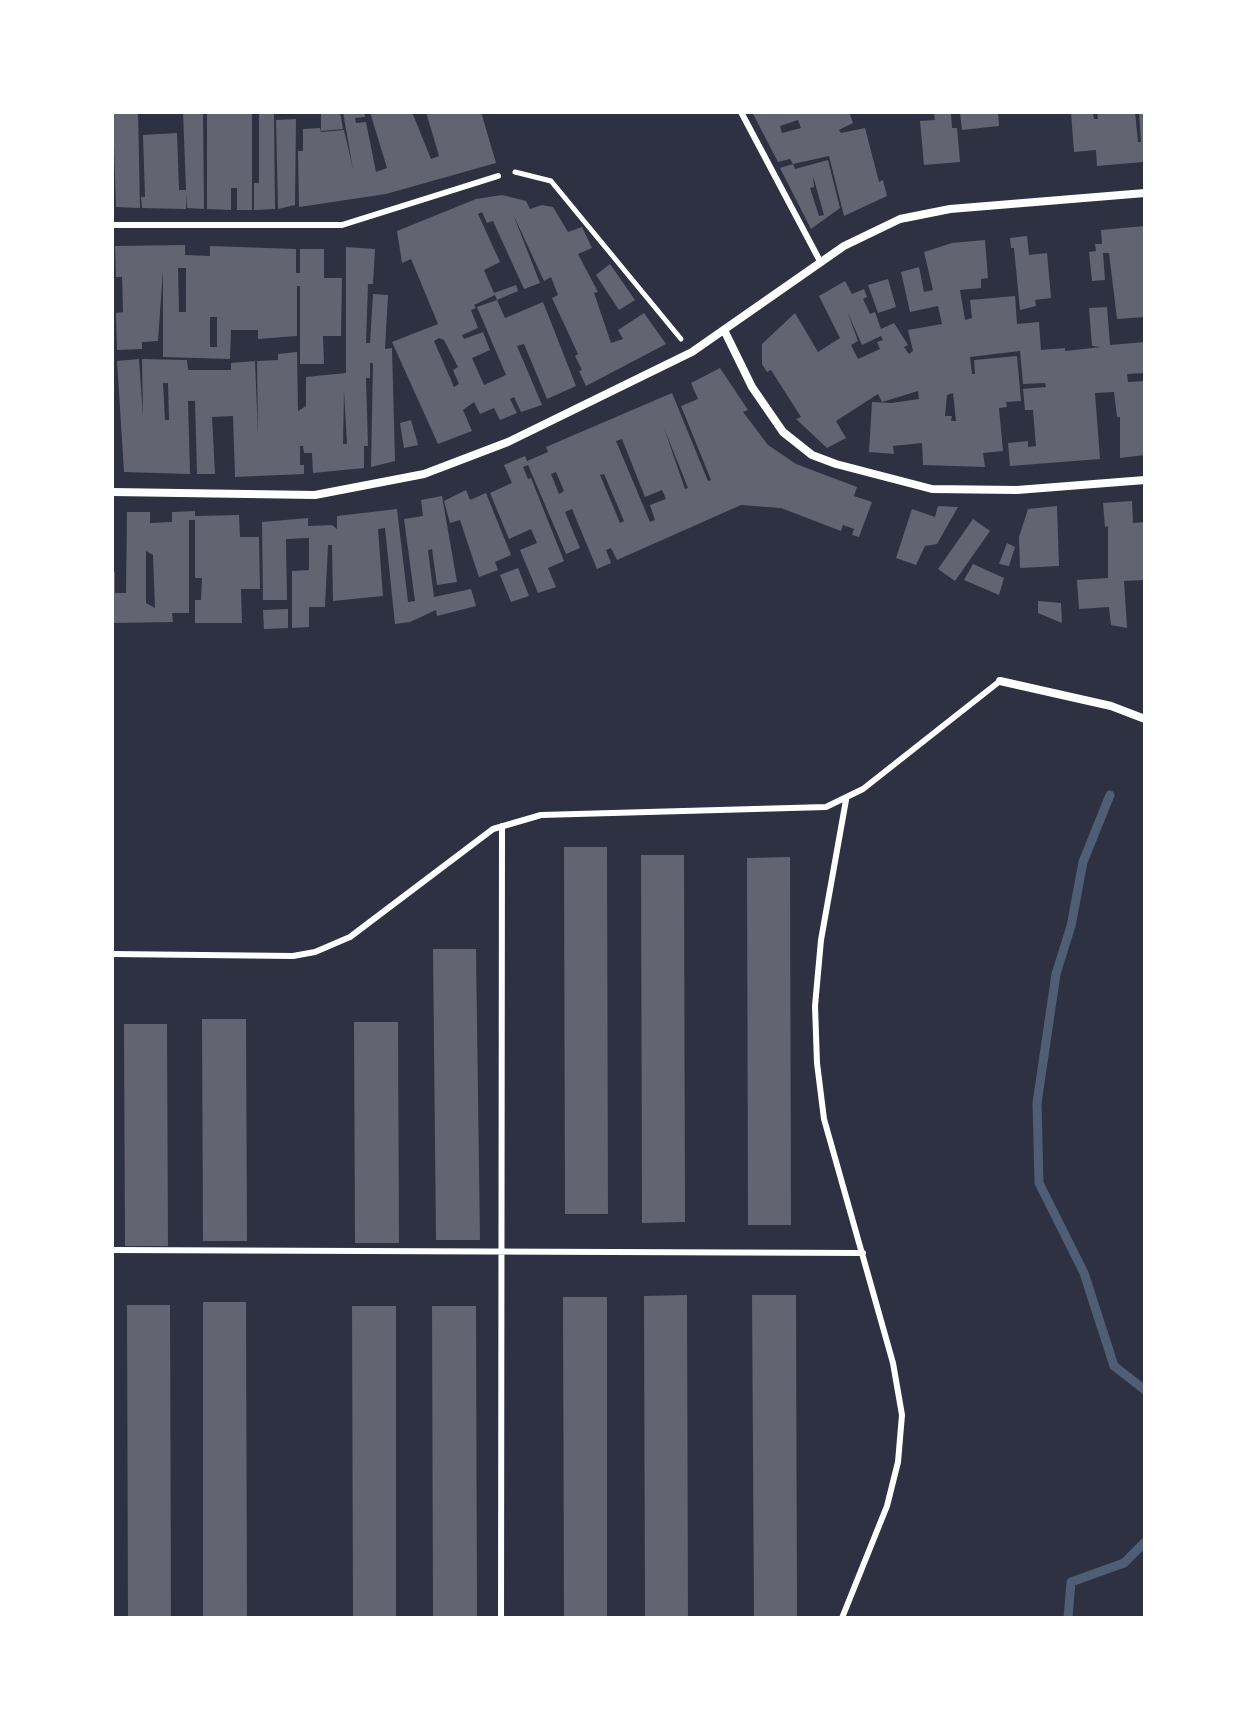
<!DOCTYPE html>
<style>
body{margin:0}
#map{position:relative;width:1257px;height:1730px;overflow:hidden;background:#2d3142;font-family:"Work Sans",sans-serif}
canvas{display:block}
.frame{position:absolute;inset:0;border:114px solid #fff;pointer-events:none}
</style>
<div id="map">
<canvas width="1257" height="1730"></canvas>
<div class="frame"></div>
</div>
<script>
const ctx = document.querySelector('canvas').getContext('2d');
ctx.lineJoin = 'round';
const toPath = rows => new Path2D(rows.map(r => 'M' + r).join(''));
function stroke(path, color, width, dash) { ctx.strokeStyle = color; ctx.lineWidth = width; ctx.lineCap = dash ? 'butt' : 'round'; ctx.setLineDash(dash || []); ctx.stroke(path); }
function fillPath(path, color) { ctx.fillStyle = color; ctx.fill(path, 'evenodd'); }
const stream = toPath([
 [1110,795,1083,862,1071,926,1056,974,1037,1103,1039,1183,1084,1273,1114,1366,1145,1390],
 [1068,1618,1071,1582,1124,1563,1145,1542]
]);
const building = toPath([
 [113,112,138,112,140,208,116,207],
 [183,112,203,112,204,209,187,208,186,193,186,209,142,208,141,197,145,197,143,135,177,133,179,190,186,190],
 [207,112,252,112,252,210,237,210,237,188,231,188,231,210,207,209],
 [259,112,274,112,275,209,254,210,254,183,259,183],
 [321,112,340,112,343,129,321,131],
 [343,112,364,112,365,117,355,118,356,123,366,122,376,172,387,168,370,112,412,112,431,159,439,156,426,112,481,112,496,163,386,194,299,207,298,151,303,151,303,129,320,128,321,132,344,130,353,169],
 [752,112,849,112,853,123,839,130,841,133,865,128,879,182,883,180,887,196,844,216,829,156,793,164,790,159,778,162],
 [798,120,801,128,782,133,780,126],
 [960,112,998,112,999,126,962,130],
 [1071,112,1093,112,1094,119,1098,119,1097,112,1135,112,1138,142,1141,142,1139,112,1145,112,1143,162,1097,166,1096,150,1074,152],
 [951,113,952,128,957,128,960,162,924,165,920,121,935,120,934,114],
 [296,119,295,205,278,209,276,120],
 [828,160,840,208,811,229,780,168,793,164,795,169],
 [813,176,824,215,819,216,810,188,814,187],
 [502,195,526,201,530,209,542,205,553,207,568,232,582,227,592,248,578,254,598,292,594,293,611,343,623,339,618,330,644,313,666,344,586,386,579,371,582,370,575,356,578,354,552,298,558,295,551,277,544,281,513,214,540,283,524,289,493,221,487,223,482,212,478,214,500,262,484,270,494,293,516,285,518,291,497,300,495,295,474,305,476,308,471,310,478,328,462,335,464,339,483,332,490,350,472,358,484,385,506,375,477,307,497,300,505,318,543,302,576,386,547,399,524,344,517,346,542,405,521,412,514,397,510,399,517,413,500,420,494,408,480,414,474,402,463,410,472,431,438,444,392,342,438,324,411,259,402,263,397,231,476,199],
 [439,338,444,340,458,367,453,370,459,384,454,387,434,341],
 [1145,226,1145,317,1117,319,1109,253,1103,253,1105,280,1092,281,1089,252,1096,251,1095,244,1102,244,1101,230],
 [1027,236,1029,255,1047,253,1051,298,1035,300,1036,306,1020,310,1014,248,1011,248,1010,238],
 [985,240,988,278,981,279,981,288,960,290,965,320,972,318,970,300,1015,296,1017,324,1039,322,1041,350,1065,348,1065,351,1101,347,1092,346,1089,308,1107,307,1110,345,1145,342,1145,373,1127,374,1128,382,1145,381,1145,455,1120,458,1120,417,1117,417,1114,392,1095,393,1100,459,1010,466,1008,443,1028,441,1028,447,1036,446,1033,410,1025,410,1023,389,1046,387,1045,383,1023,384,1020,351,970,357,972,374,975,374,974,360,1017,356,1021,401,1006,402,1007,407,999,408,1003,451,983,453,985,467,923,465,922,443,893,446,894,454,869,452,872,402,891,403,919,399,918,391,882,402,878,394,836,421,846,438,827,448,796,419,801,417,771,370,767,372,762,364,762,344,795,313,818,352,840,338,819,296,845,281,852,294,864,289,867,297,863,299,870,314,875,312,881,329,894,323,908,345,904,347,909,354,913,351,908,330,942,324,938,306,910,312,901,272,919,267,924,292,933,290,924,252,952,243],
 [847,311,862,345,881,336,883,340,877,342,880,349,858,359,851,345,858,341],
 [953,393,956,421,951,421,952,416,945,416,947,395],
 [185,245,185,255,210,256,210,246,296,249,296,273,300,273,300,249,324,249,324,278,342,278,341,336,323,336,324,364,300,364,300,286,297,286,297,336,258,339,258,330,231,330,230,359,163,357,163,270,158,341,142,342,142,349,117,350,116,313,123,312,122,277,116,277,115,246],
 [178,268,186,268,186,312,179,312],
 [210,317,217,317,217,347,210,347],
 [346,247,375,249,373,284,368,284,366,343,370,343,373,294,388,295,385,349,392,348,395,461,371,467,373,363,370,363,370,378,366,378,368,446,364,446,364,468,313,473,312,453,304,453,303,446,300,446,300,465,304,465,304,474,235,477,233,416,212,417,215,474,197,474,195,401,188,401,190,474,124,472,117,361,139,359,143,417,142,359,187,360,188,370,231,370,231,363,255,361,258,436,257,361,278,360,278,354,297,352,298,411,306,406,306,377,346,373],
 [163,383,168,383,169,420,165,420],
 [344,391,347,444,343,444],
 [610,264,635,300,619,310,596,275],
 [888,279,896,307,878,313,868,285],
 [720,368,748,410,743,412,768,445,796,464,857,487,854,496,872,502,859,537,852,535,854,529,843,525,841,531,781,508,741,505,617,560,611,548,606,550,611,563,597,569,572,509,565,512,580,548,566,554,528,465,523,467,528,479,531,478,564,561,548,568,556,587,538,593,520,550,537,543,531,529,509,539,490,493,512,483,504,465,525,456,527,461,548,452,546,447,672,393,708,481,711,480,681,406,698,399,691,383],
 [664,428,688,488,685,489],
 [622,439,645,497,662,490,666,499,650,505,655,520,650,522,616,441],
 [556,472,564,491,559,494,551,474],
 [604,474,624,521,620,523,600,475],
 [411,420,418,445,404,448,400,423],
 [466,490,470,500,486,493,511,555,495,562,498,570,479,577,460,520,450,523,444,501],
 [442,496,457,582,437,585,432,549,428,550,434,597,471,589,476,606,437,616,436,610,410,622,395,624,385,528,378,529,383,596,333,601,332,545,328,545,325,607,309,607,309,627,292,628,292,571,309,570,309,538,286,539,287,600,263,600,262,522,308,518,308,526,332,525,337,529,337,516,397,509,408,602,415,601,404,519,423,516,421,500],
 [1132,501,1133,523,1145,522,1145,580,1124,581,1127,628,1111,625,1109,607,1079,609,1077,580,1108,578,1108,526,1105,527,1103,503],
 [938,506,958,507,937,544,925,546,916,565,896,558,912,509,935,517],
 [1057,506,1059,566,1020,568,1019,537,1028,509],
 [195,511,195,516,239,515,240,537,259,537,260,589,241,589,242,623,195,623,195,600,201,600,202,578,195,578,195,520,189,520,189,613,172,613,173,622,112,623,112,572,115,572,115,593,126,593,127,512,150,512,150,523,172,522,172,512],
 [146,551,153,555,155,608,146,603],
 [973,519,990,531,955,581,938,569],
 [1007,543,1015,547,1009,566,999,564],
 [973,564,1004,578,999,595,964,580],
 [518,568,529,596,511,602,500,575],
 [1038,601,1061,603,1062,623,1038,613],
 [288,609,288,628,264,629,263,610],
 [564,847,607,847,608,1214,565,1214],
 [641,855,684,855,685,1222,642,1223],
 [790,857,791,1225,748,1225,747,858],
 [433,949,476,949,480,1240,436,1240],
 [202,1019,246,1019,247,1241,203,1241],
 [354,1022,398,1022,399,1243,355,1243],
 [124,1024,167,1024,168,1246,125,1246],
 [687,1295,688,1618,645,1618,644,1296],
 [752,1295,796,1295,797,1618,754,1618],
 [563,1297,607,1297,607,1618,564,1618],
 [203,1302,246,1302,247,1618,203,1618],
 [127,1305,170,1305,171,1618,128,1618],
 [352,1306,396,1306,396,1618,353,1618],
 [432,1306,476,1306,477,1618,433,1618]
]);
const path = toPath([
 [515,172,551,181,681,339]
]);
const service = toPath([
 [741,112,821,263],
 [112,225,342,225,498,176],
 [112,954,293,956,315,952,350,937,493,829,541,815,826,807,863,789,1000,681],
 [112,1250,863,1253],
 [501,1618,502,826],
 [842,1618,887,1506,898,1462,902,1415,893,1363,824,1119,817,1063,815,1006,821,940,846,800]
]);
const minor = toPath([
 [725,332,752,387,783,432,812,455,836,464,932,489,1017,490,1145,480],
 [112,492,315,495,424,474,508,442,692,352,844,246,900,219,950,209,1145,193],
 [1000,681,1111,706,1145,719]
]);
stroke(stream, '#4f5d75', 9);
fillPath(building, '#626471');
stroke(path, '#fff', 5);
stroke(service, '#fff', 6);
stroke(minor, '#fff', 8);
</script>
